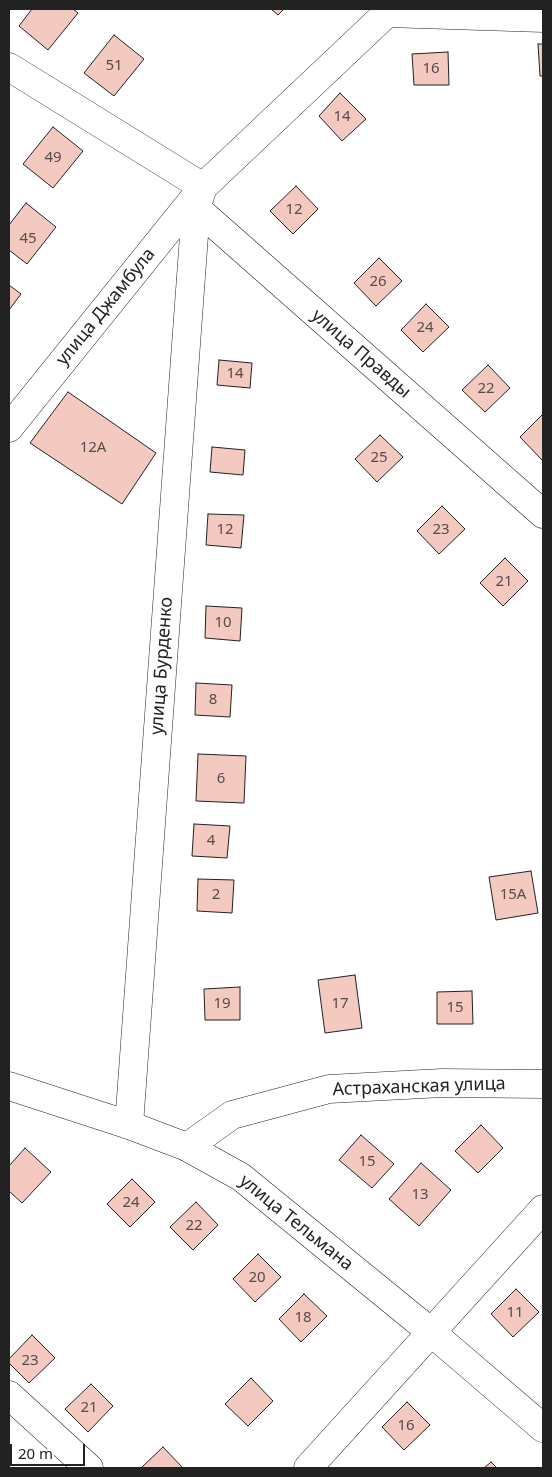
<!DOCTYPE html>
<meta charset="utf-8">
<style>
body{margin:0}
#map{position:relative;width:552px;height:1477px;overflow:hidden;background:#fff;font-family:"Noto Sans",sans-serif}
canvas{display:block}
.frame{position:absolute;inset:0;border:10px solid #222;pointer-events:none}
.scale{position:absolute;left:10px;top:1444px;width:75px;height:22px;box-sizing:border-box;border:2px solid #222;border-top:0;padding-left:6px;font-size:15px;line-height:18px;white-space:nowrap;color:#222;-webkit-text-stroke:4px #fff;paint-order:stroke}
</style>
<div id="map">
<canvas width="552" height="1477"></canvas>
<div class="frame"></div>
<div class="scale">20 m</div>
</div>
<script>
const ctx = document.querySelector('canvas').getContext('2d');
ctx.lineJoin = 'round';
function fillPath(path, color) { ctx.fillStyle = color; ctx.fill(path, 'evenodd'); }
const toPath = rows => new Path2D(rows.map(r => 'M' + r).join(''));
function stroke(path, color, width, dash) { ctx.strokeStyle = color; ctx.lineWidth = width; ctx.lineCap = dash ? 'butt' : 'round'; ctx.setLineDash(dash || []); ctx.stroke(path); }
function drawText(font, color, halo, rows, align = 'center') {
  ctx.font = font + ' "Noto Sans",sans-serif'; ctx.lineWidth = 4; ctx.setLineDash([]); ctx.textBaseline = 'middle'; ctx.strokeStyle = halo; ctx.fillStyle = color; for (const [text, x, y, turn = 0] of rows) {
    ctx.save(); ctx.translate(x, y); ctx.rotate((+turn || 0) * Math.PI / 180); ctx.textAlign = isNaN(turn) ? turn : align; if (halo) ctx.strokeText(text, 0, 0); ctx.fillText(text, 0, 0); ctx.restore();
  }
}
const building = toPath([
 [32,9,73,9,78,13,48,50,19,26,32,9],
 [271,9,284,9,278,15,271,9],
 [114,35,144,59,114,96,84,73,114,35],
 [538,44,543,44,543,76,540,76,538,44],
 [448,52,449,85,414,85,412,54,448,52],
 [340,93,366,119,342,141,319,116,340,93],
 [53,127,83,151,53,188,23,164,53,127],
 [296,186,318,209,293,234,270,211,296,186],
 [26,203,56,227,27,264,9,250,9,225,26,203],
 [379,258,402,281,376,306,354,283,379,258],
 [9,285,21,294,9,310,9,285],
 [426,304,449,327,423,352,401,330,426,304],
 [219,360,252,363,250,388,217,385,219,360],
 [488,365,510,388,485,412,462,390,488,365],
 [68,392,156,453,122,504,30,443,68,392],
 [543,414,543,459,542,460,520,437,543,414],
 [380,435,403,457,377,482,355,459,380,435],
 [212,447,245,450,243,475,210,472,212,447],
 [442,506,465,529,439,554,417,531,442,506],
 [208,514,244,515,241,548,206,545,208,514],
 [505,558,528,581,503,606,480,583,505,558],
 [206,606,242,608,240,641,205,638,206,606],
 [196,683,232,685,230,717,195,715,196,683],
 [198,754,246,756,244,803,196,801,198,754],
 [194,824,230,826,227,858,192,856,194,824],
 [531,871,538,913,496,920,489,877,531,871],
 [198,879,234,880,232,913,197,911,198,879],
 [355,975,362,1028,325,1033,318,980,355,975],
 [240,987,240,1020,205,1020,204,989,240,987],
 [472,991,473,1024,437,1024,437,992,472,991],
 [481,1125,503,1148,478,1173,455,1151,481,1125],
 [361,1135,394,1164,372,1188,339,1160,361,1135],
 [25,1148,51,1172,22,1203,9,1191,9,1166,25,1148],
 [421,1163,451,1190,419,1226,389,1199,421,1163],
 [132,1179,155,1202,130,1227,107,1204,132,1179],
 [196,1202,218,1225,193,1250,170,1227,196,1202],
 [258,1254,281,1277,255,1302,233,1279,258,1254],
 [516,1289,539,1312,513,1337,491,1314,516,1289],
 [304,1294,327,1316,301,1342,279,1319,304,1294],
 [32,1335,55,1358,29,1383,9,1363,9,1359,32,1335],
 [251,1378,273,1401,248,1426,225,1404,251,1378],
 [91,1384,113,1406,88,1432,65,1409,91,1384],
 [407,1402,430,1425,404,1450,382,1427,407,1402],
 [163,1447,183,1468,141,1468,163,1447],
 [491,1462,497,1468,484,1468,491,1462]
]);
const minor = toPath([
 [387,13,543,18],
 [9,67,203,187,196,208,543,514],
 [9,428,203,187,387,13,388,9],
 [129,1125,196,208],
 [187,1147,232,1115,329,1089,442,1083,543,1084],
 [9,1395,89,1468],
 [308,1468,543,1209]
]);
const major = toPath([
 [9,1086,129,1125,187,1147,241,1177,431,1332,543,1428]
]);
const numberNames = [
 ["51",114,66],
 ["16",431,69],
 ["14",342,117],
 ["49",53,158],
 ["12",294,210],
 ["45",28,239],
 ["26",378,282],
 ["24",425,328],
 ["14",235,374],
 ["22",486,389],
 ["12А",93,448],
 ["25",379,458],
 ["12",225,530],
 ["23",441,530],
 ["21",504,582],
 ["10",223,623],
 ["8",213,700],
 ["6",221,779],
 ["4",211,841],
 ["2",216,895],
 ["15А",513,895],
 ["19",222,1004],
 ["17",340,1004],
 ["15",455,1008],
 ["15",367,1162],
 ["13",420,1195],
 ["24",131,1203],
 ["22",194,1226],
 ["20",257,1278],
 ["11",515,1313],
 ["18",303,1318],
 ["23",30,1361],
 ["21",89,1408],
 ["16",406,1426]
];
const streetNames = [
 ["улица Джамбула",106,307,-51],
 ["улица Правды",361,354,41],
 ["улица Бурденко",162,666,-86],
 ["Астраханская улица",419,1087,-2],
 ["улица Тельмана",296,1223,39]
];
fillPath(building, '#f3c9c0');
stroke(building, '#222', 1);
stroke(minor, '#222', 29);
stroke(major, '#222', 29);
stroke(minor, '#fff', 28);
stroke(major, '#fff', 28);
drawText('15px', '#564c4a', null, numberNames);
drawText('18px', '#222', '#fff', streetNames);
</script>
